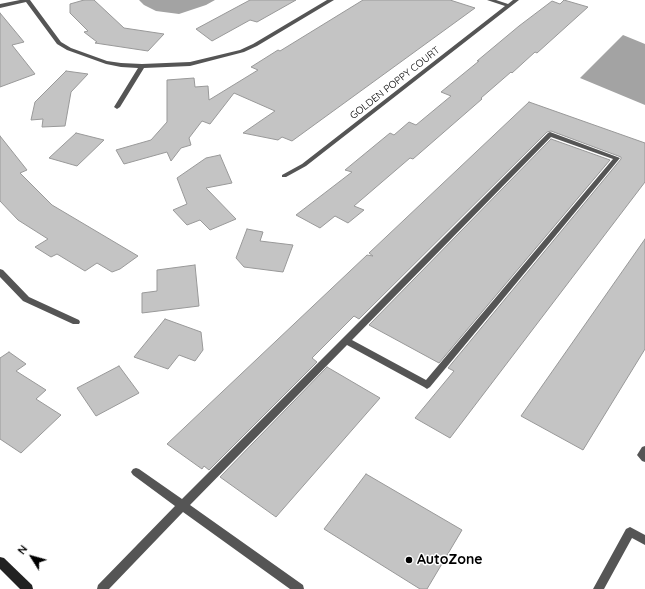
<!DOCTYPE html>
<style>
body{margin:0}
#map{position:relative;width:645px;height:589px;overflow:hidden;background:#fff;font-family:Quicksand,sans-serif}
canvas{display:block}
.north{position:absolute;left:12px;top:537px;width:40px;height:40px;-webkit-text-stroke:3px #fff;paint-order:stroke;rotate:307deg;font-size:11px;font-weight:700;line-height:16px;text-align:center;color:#000}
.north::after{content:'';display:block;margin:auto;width:14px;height:18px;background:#000;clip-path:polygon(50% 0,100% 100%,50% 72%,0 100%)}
</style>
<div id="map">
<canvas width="645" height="589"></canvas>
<div class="north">N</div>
</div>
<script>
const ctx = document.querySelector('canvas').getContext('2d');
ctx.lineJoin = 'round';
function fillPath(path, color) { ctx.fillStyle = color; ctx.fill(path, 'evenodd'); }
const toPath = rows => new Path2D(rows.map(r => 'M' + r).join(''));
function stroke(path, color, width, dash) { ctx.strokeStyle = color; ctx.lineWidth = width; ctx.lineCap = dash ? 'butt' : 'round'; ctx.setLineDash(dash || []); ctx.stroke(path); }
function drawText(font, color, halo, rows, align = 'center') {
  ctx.font = font + ' Quicksand,sans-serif'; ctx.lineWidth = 3; ctx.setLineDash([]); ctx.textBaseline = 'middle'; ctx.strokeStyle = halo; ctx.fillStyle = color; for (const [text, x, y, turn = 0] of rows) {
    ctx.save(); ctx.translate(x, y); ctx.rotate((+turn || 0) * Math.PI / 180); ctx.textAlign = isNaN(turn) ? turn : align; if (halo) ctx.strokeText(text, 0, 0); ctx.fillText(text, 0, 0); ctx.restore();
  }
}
const water = toPath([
 [139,0,215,0,206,5,179,14,156,11,144,5],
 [623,35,645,44,645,105,580,78]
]);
const building = toPath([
 [84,0,94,0,124,28,164,34,148,51,95,43,97,42,84,32,88,31,70,13,70,4,84,0],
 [250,0,296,0,257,22,250,20,212,41,196,29,250,0],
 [363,0,450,0,475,8,292,141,282,137,278,140,243,133,275,111,234,93,210,124,202,121,189,138,191,145,181,148,171,161,167,152,124,164,116,150,151,140,167,122,167,80,194,78,195,87,208,86,209,100,258,70,251,67,278,50,280,51,363,0],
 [564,0,588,7,537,53,535,52,512,73,511,72,481,98,482,99,413,159,410,158,354,206,364,210,348,223,335,216,320,228,296,215,352,172,345,170,390,133,394,135,409,122,416,125,451,96,441,92,479,61,477,61,519,26,552,1,560,4,564,0],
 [0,13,24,42,12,45,35,74,0,87,0,13],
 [66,71,88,74,71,92,65,126,42,127,43,119,31,120,35,102,66,71],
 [529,102,645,143,645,182,450,438,415,418,454,371,448,368,621,159,621,157,551,131,547,132,359,319,354,316,312,358,317,362,209,470,204,466,202,469,167,444,367,255,373,256,369,253,529,102],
 [76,133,104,140,77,166,49,158,76,133],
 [0,136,27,170,20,173,52,205,138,256,120,269,112,272,97,263,85,271,57,254,51,257,35,247,48,239,18,220,0,201,0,136],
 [551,139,610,160,439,363,369,325,551,139],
 [220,155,232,183,206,188,236,219,210,230,200,220,187,225,173,210,187,204,177,178,206,158,220,155],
 [247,229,263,232,260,241,293,245,283,272,244,267,236,258,247,229],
 [645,239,645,349,583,450,521,416,645,239],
 [195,265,199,306,142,313,142,293,157,291,157,270,195,265],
 [165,319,201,332,203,350,195,361,179,355,168,369,134,357,165,319],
 [9,352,26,364,16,371,46,390,36,399,61,415,21,453,0,439,0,358,9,352],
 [119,366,139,393,96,416,77,388,119,366],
 [327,367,380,398,276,517,220,477,327,367],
 [366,474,462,530,427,589,420,589,324,529,366,474]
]);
const lane = toPath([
 [550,132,620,158,430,387,427,389,424,387,347,345,190,505,303,585,304,589,290,589,183,512,109,589,97,589,98,585,175,506,133,475,131,472,133,469,136,468,139,469,182,499,548,133,550,132],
 [551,137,613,159,426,380,352,340,551,137],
 [645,446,645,462,642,461,637,455,642,447,645,446],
 [630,527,645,535,645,545,632,538,604,589,593,589,626,529,630,527]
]);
const street = toPath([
 [20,0,30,0,61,42,71,48,107,61,121,63,142,64,190,62,240,50,253,44,327,0,334,0,257,46,244,52,190,66,144,68,120,107,117,109,114,107,138,68,121,67,106,64,67,50,57,44,26,2,0,8,0,4,20,0],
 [487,0,496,0,508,4,513,0,519,0,306,166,286,177,282,177,282,175,302,164,505,6,487,0],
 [0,269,3,270,29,297,79,320,80,322,79,324,73,324,23,301,0,277,0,269]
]);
const secondary = toPath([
 [0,557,4,558,32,585,33,589,20,589,0,569,0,557]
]);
const markers = [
 [409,560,4,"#000"]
];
const farStreetnames = [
 ["GOLDEN POPPY COURT",395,83,-38]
];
const nearPoinames = [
 ["AutoZone",417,560]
];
fillPath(water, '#a3a3a3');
fillPath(building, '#c4c4c4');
stroke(building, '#999', 1);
fillPath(lane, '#555');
fillPath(street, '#555');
fillPath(secondary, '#222');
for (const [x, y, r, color] of markers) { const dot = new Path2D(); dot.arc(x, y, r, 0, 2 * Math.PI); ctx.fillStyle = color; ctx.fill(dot); stroke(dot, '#fff', 1.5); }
drawText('10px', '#000', '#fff', farStreetnames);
drawText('bold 14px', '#000', '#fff', nearPoinames, 'left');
</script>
